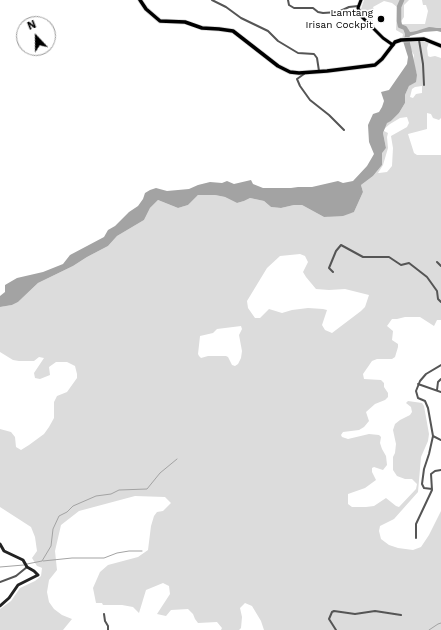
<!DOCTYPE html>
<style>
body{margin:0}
#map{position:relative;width:441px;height:630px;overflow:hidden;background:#fff;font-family:"Work Sans",sans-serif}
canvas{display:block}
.north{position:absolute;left:16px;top:16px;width:40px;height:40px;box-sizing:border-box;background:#fff;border:1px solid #999;border-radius:50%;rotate:338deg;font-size:11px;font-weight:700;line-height:16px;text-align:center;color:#000}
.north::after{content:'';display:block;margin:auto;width:14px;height:18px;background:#000;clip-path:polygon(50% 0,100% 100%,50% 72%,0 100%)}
</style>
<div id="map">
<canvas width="441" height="630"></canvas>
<div class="north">N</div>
</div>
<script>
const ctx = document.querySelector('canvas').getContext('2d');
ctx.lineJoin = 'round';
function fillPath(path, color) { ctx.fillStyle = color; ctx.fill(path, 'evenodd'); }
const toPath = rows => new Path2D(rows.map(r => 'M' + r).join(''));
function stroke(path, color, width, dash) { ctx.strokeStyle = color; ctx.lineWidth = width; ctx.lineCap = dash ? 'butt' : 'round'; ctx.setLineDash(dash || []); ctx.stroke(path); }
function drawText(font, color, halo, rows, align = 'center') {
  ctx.font = font + ' "Work Sans",sans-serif'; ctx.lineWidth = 3; ctx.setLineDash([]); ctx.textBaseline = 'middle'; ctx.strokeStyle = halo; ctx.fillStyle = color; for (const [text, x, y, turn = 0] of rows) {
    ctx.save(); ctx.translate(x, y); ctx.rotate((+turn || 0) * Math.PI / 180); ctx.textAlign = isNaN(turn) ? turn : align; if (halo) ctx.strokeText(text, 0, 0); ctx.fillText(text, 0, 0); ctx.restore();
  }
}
const green = toPath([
 [364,0,409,0,404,5,404,17,400,23,402,24,425,24,428,11,426,5,423,5,422,0,441,0,441,28,436,27,410,32,404,30,405,35,404,38,402,39,403,34,396,30,397,7,392,3,384,1,373,7,374,10,370,14,375,27,363,13,361,9],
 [415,40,429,42,427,48,428,56,430,57,435,56,441,58,441,118,439,120,433,118,431,114,427,113,427,129,408,134,414,153,417,155,441,155,441,320,437,320,434,326,420,317,405,317,397,319,392,319,387,326,393,331,392,340,398,344,398,347,395,357,392,359,377,359,372,361,363,374,364,379,381,380,384,383,384,387,388,393,388,397,385,400,375,404,366,412,369,421,364,427,359,430,343,432,341,435,342,437,348,439,369,434,379,435,381,437,380,443,382,449,386,456,387,465,383,470,374,467,372,468,372,472,376,480,365,488,348,494,348,504,352,507,366,507,374,506,386,498,396,506,399,507,416,489,417,484,412,479,405,479,397,476,393,470,393,457,395,453,396,444,393,430,395,424,400,420,410,415,412,412,411,407,406,403,408,401,422,403,424,406,429,434,428,441,421,457,418,492,394,519,380,526,379,531,381,539,389,545,398,548,413,550,421,547,429,535,441,511,441,630,264,630,261,621,252,606,245,603,240,608,242,617,241,628,239,630,221,630,222,628,217,622,198,623,195,619,193,614,188,609,171,610,166,616,157,614,170,594,169,586,163,583,146,590,139,613,133,607,122,605,103,605,102,603,96,603,93,588,100,572,108,565,138,557,148,550,151,526,154,516,157,512,163,511,171,503,165,497,135,496,79,511,61,525,55,551,57,570,49,580,47,592,49,602,54,609,62,615,72,619,63,630,0,630,0,609,11,601,20,588,35,581,41,576,42,568,40,567,37,566,32,558,37,551,35,537,31,527,0,507,0,429,11,432,15,437,16,447,21,450,29,445,44,434,49,427,54,418,54,402,57,396,67,392,77,378,77,374,75,366,67,362,56,362,49,367,50,375,40,379,35,378,34,373,44,358,39,357,34,361,19,361,13,360,0,352,0,307,12,305,18,302,38,283,73,266,87,257,108,246,117,236,144,220,150,208,158,200,178,208,188,205,198,195,215,195,225,197,237,203,244,201,250,198,264,201,271,207,281,208,294,205,302,205,324,217,354,212,363,192,361,185,373,176,382,165,382,152,386,148,383,133,384,131,388,133,387,137,388,148,383,165,378,173,379,173,387,172,392,166,393,148,391,136,407,127,409,123,407,117,400,118,390,124,384,129,387,122,391,121,399,113,405,103,405,95,409,86,413,83,417,75,413,61,414,55,411,50,410,41],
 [422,86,422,93,416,94,413,98,410,97,412,89,415,87],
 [300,254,305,256,308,262,303,272,306,277,316,289,329,290,345,289,369,295,365,307,361,311,332,333,325,330,322,325,327,310,323,309,308,308,292,310,282,313,269,309,260,318,255,318,248,308,247,301,267,268,280,256],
 [241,326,242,329,239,335,242,351,241,358,238,364,235,366,232,365,228,357,226,356,208,356,201,358,199,356,198,354,200,336,213,333,217,329]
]);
const water = toPath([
 [429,27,441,28,441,32,437,31,424,32,410,36,409,38,417,75,416,82,409,86,405,95,405,103,399,113,391,121,387,123,383,133,386,148,382,153,382,165,373,176,361,185,363,192,354,212,343,216,324,217,302,205,294,205,281,208,271,207,264,201,250,198,244,201,237,203,225,197,215,195,198,195,188,205,178,208,158,200,150,208,144,220,117,236,108,246,87,257,73,266,38,283,18,302,12,305,0,307,0,296,5,292,5,285,17,278,43,272,63,264,70,255,104,237,108,230,115,226,129,212,138,206,143,199,145,193,150,190,156,188,167,191,189,189,198,185,210,182,222,183,227,181,234,184,251,180,253,184,263,188,291,188,298,187,312,187,338,181,343,183,353,181,367,166,374,154,369,142,368,125,373,114,379,112,382,107,384,101,381,92,389,90,407,64,408,57,403,41,405,35,404,30,408,29,410,32,416,31]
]);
const stream = toPath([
 [43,561,72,558,104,558,117,553,129,551,142,551],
 [27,564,42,561,51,546,53,529,59,516,67,512,73,506,96,496,111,494,119,490,147,489,160,473,177,459],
 [0,567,24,565],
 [429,630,438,624,441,623]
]);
const river = toPath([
 [402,0,399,7,399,21,400,26,405,28,408,34]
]);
const minor = toPath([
 [212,0,226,7,241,18,268,31,278,41,298,53,314,54,317,58,319,71],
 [288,0,289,5,294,8,313,8,318,12,323,13,338,12,349,7,358,6],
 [419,40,423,64,424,85],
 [304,74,297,79,300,86,310,100,329,115,344,130],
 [437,262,441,266],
 [333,272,329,268,336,251,341,245,363,257,389,257,401,265,409,263,427,277,437,291,438,299,441,302],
 [418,384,441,392],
 [437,390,438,382,441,379],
 [433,436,441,440],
 [432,489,424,488,422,484,424,469,429,454,433,436,428,408,425,401,418,398,416,391,420,381,426,374,441,365],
 [416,538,416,524,432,490,431,474,435,471,441,470],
 [0,582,16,576,27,567],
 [104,614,105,621,108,626,108,630],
 [336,630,329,619,332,612,334,611,355,614,375,611,401,615]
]);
const secondary = toPath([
 [0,544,4,551,23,560,27,567,34,571,38,575,18,585,9,598,0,606]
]);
const primary = toPath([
 [361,0,358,8,362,17,383,38,393,45]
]);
const trunk = toPath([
 [140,0,146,9,160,21,185,22,202,28,219,29,233,31,278,66,290,72,299,73,327,71,375,65,382,59,395,42,401,40,424,39,441,46]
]);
const markers = [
 [381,19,4,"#000"]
];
const poiNames = [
 ["Lamtang",373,13],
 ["Irisan Cockpit",373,25]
];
fillPath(green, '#dcdcdc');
fillPath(water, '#a3a3a3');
stroke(stream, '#a3a3a3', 1);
stroke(river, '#a3a3a3', 4.5);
stroke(primary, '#dbdbdb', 4.5);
stroke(trunk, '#dbdbdb', 5);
stroke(minor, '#555', 2);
stroke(secondary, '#222', 3);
stroke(primary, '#000', 3);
stroke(trunk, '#000', 3.5);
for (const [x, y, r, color] of markers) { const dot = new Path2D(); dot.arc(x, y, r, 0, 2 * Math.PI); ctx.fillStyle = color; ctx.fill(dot); stroke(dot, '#fff', 1.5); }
drawText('10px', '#000', '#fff', poiNames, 'right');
</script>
